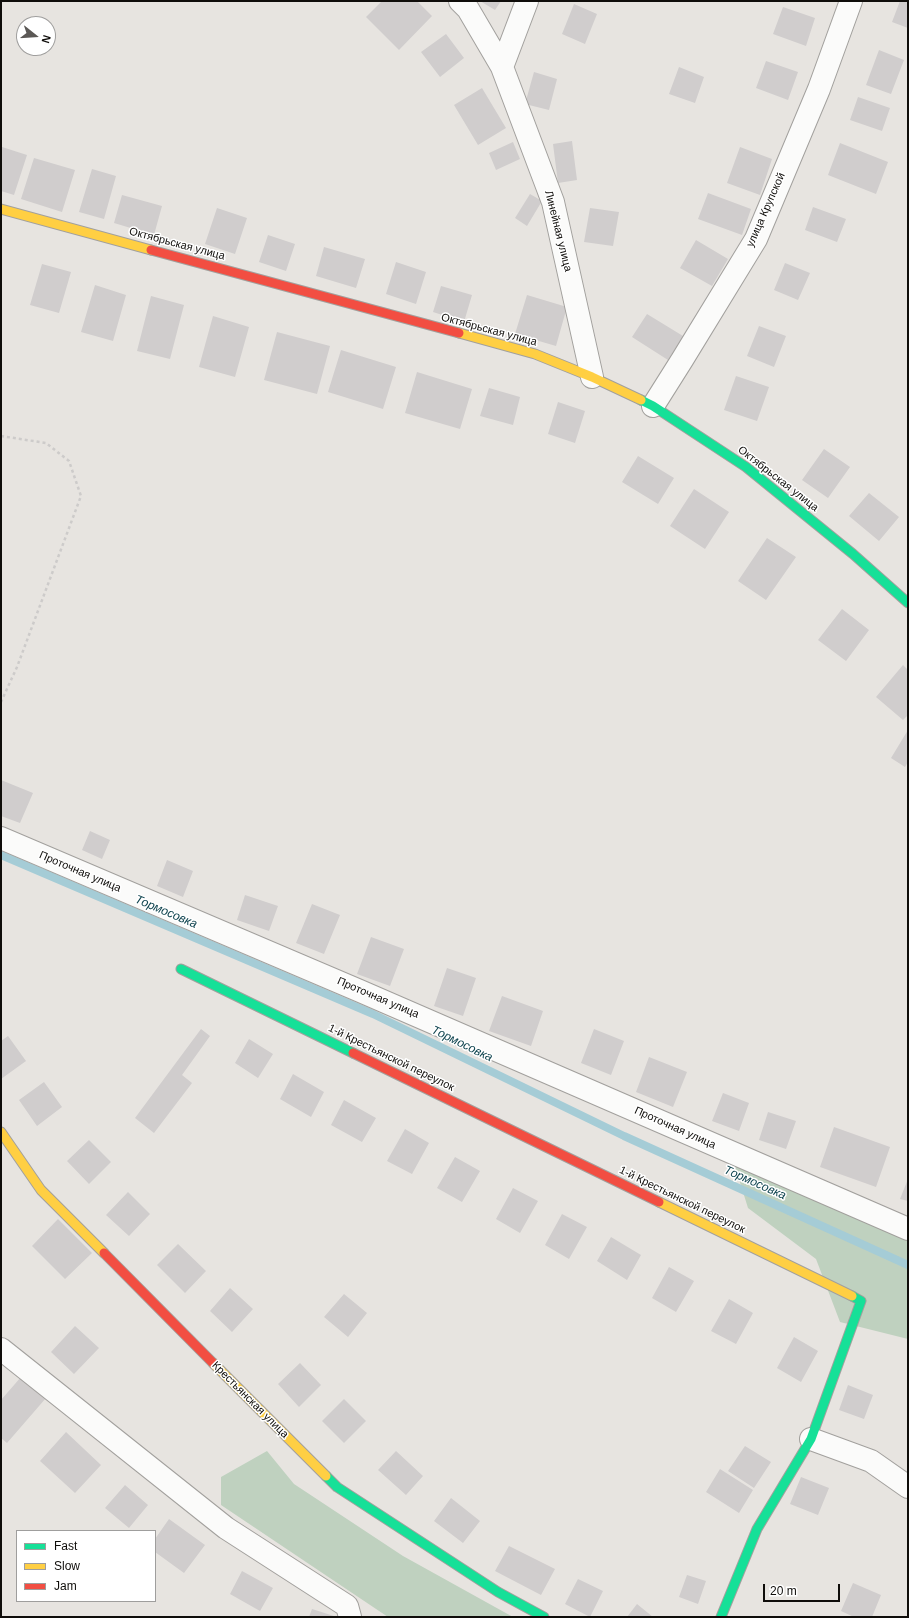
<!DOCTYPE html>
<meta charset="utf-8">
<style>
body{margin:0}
#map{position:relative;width:909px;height:1618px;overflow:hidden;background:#e7e4e0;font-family:Arial,sans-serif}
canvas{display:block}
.frame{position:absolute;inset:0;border:2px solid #0f0d0a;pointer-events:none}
.legend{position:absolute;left:16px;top:1530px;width:140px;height:72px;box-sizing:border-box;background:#fff;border:1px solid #9f9e9d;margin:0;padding:5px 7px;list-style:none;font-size:12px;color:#0f0d0a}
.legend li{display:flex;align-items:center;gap:8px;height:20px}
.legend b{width:20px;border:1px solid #9f9e9d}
.north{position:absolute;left:16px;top:16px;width:40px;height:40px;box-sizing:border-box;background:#fff;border:1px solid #9f9e9d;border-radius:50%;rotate:107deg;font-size:11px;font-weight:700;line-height:16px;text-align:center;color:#0f0d0a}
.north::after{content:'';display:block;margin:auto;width:14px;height:18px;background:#5b5855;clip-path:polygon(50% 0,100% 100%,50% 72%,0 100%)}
.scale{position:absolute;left:763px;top:1584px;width:77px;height:18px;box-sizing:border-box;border:2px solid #0f0d0a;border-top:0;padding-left:5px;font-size:12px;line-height:14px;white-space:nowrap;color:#0f0d0a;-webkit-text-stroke:3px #fff;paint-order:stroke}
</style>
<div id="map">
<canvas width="909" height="1618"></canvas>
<div class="frame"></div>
<ul class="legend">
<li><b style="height:5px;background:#16e098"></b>Fast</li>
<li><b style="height:5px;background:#ffcf43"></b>Slow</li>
<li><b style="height:5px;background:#f24e42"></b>Jam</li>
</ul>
<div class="north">N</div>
<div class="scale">20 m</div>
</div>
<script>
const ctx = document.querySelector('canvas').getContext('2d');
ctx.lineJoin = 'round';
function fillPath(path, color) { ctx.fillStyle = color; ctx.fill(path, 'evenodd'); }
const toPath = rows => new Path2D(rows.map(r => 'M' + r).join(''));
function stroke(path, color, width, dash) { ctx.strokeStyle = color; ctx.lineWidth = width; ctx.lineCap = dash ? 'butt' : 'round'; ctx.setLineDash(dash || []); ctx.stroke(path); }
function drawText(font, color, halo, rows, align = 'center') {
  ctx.font = font + ' Arial,sans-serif'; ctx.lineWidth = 3; ctx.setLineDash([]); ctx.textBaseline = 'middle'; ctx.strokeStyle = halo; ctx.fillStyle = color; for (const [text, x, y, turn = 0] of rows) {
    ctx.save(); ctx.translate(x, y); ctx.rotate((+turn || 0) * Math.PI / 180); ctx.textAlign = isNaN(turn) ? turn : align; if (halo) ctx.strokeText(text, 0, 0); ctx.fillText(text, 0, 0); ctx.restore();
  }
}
const green = toPath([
 [734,1163,908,1237,908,1339,840,1322,816,1259,748,1208],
 [267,1451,294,1484,403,1556,513,1617,388,1617,221,1505,221,1477]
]);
const stream = toPath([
 [1,855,373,1014,624,1136,908,1265]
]);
const building = toPath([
 [382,1,417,1,432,16,399,50,366,17],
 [480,1,501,1,495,10],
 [900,1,908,1,908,28,892,22],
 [574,4,597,14,585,44,562,34],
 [783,7,815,18,806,46,773,34],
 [446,34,464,58,440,77,421,52],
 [879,50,904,60,891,94,866,85],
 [766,61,798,72,788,100,756,88],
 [679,67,704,77,695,103,669,94],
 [534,72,557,79,549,110,525,104],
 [482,88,506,128,478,145,454,105],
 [858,97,890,108,882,131,850,120],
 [572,141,577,180,558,183,553,144],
 [513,142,520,159,496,170,489,153],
 [840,143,888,162,876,194,828,175],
 [2,147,27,155,14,195,1,191],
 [740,147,772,159,760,195,727,183],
 [34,158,75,170,62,212,21,199],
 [92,169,116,176,104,219,79,212],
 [708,193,751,209,742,235,698,219],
 [530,194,542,201,527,226,515,218],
 [122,195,162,206,154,235,114,223],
 [813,207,846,219,837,242,805,230],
 [217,208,247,218,235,254,205,244],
 [590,208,619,212,613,246,584,242],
 [268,235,295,244,286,271,259,262],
 [696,240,728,259,712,286,680,268],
 [324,247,365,259,356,288,316,276],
 [396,262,426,272,416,304,386,294],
 [785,263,810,273,798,300,774,290],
 [42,264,71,272,59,313,30,305],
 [95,285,126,295,113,341,81,332],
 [441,286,472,295,464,322,433,312],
 [527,295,567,307,556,346,515,334],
 [151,296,184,305,170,359,137,351],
 [647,314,683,336,668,360,632,337],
 [213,316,249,327,235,377,199,367],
 [759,326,786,336,774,367,747,356],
 [277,332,330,346,317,394,264,380],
 [341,350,396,367,383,409,328,392],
 [417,372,472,389,460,429,405,413],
 [736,376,769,387,757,421,724,410],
 [489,388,520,397,513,425,480,416],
 [558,402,585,411,575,443,548,434],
 [824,449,850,467,828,498,802,480],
 [638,456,674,478,658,504,622,482],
 [694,489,729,512,705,549,670,526],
 [869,493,899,517,879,541,849,516],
 [767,538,796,557,766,600,738,581],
 [842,609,869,630,846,661,818,640],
 [903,665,908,670,908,715,903,720,876,697],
 [908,730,908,762,905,767,891,758],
 [1,780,33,793,20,823,1,816],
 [90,831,110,840,102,859,82,850],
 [167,860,193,871,183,897,157,886],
 [245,895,278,906,269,931,237,920],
 [312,904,340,915,324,954,296,943],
 [371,937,404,949,390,986,357,974],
 [447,968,476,978,463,1016,434,1006],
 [502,996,543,1011,531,1046,489,1031],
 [201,1029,210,1036,182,1075,192,1083,154,1133,135,1118],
 [594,1029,624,1041,611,1075,581,1063],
 [8,1036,26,1061,1,1079,1,1041],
 [249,1039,273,1054,258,1078,235,1063],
 [649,1057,687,1072,673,1107,636,1092],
 [293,1074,324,1092,311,1117,280,1099],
 [44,1082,62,1107,37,1126,19,1100],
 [723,1093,749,1103,739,1131,712,1121],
 [344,1100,376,1118,362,1142,331,1125],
 [768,1112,796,1121,786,1149,759,1140],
 [834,1127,890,1147,876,1187,820,1167],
 [405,1129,429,1143,412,1174,387,1161],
 [89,1140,111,1162,89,1184,67,1161],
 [455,1157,480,1171,462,1202,437,1188],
 [908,1179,908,1201,900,1199],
 [513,1188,538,1201,520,1233,496,1219],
 [128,1192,150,1214,129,1236,106,1215],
 [562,1214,587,1227,569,1259,545,1245],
 [58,1219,92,1253,65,1279,32,1246],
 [611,1237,641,1255,627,1280,597,1261],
 [178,1244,206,1271,185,1293,157,1265],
 [669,1267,694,1281,676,1312,652,1298],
 [230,1288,253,1309,232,1332,210,1311],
 [344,1294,367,1313,348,1337,324,1317],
 [729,1299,753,1313,736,1344,711,1331],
 [75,1326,99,1348,74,1374,51,1352],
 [794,1337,818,1351,801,1382,777,1368],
 [300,1363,321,1385,299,1407,278,1384],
 [21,1377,46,1398,7,1443,1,1438,1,1400],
 [848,1385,873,1395,864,1419,839,1410],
 [344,1399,366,1421,344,1443,322,1421],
 [66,1432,101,1465,75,1493,40,1461],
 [745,1446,771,1462,754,1488,728,1471],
 [396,1451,423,1476,406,1495,378,1470],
 [720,1469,753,1490,739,1513,706,1492],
 [801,1477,829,1488,818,1515,790,1504],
 [125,1485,148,1505,129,1528,105,1508],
 [451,1498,480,1521,463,1543,434,1521],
 [169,1519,205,1545,184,1573,155,1552,155,1539],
 [509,1546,555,1569,541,1595,495,1571],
 [242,1571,273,1588,260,1611,230,1594],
 [687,1575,706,1581,698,1604,679,1597],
 [578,1579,603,1591,590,1617,565,1604],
 [853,1583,881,1595,872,1617,854,1617,841,1611],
 [637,1604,653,1617,627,1617],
 [312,1609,337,1617,309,1617]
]);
const path = toPath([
 [1,436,46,443,69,461,81,496,17,667,1,702]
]);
const street = toPath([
 [460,1,468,9,502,67,553,202,592,377],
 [502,67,527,1],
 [653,406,682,360,756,239,819,89,851,1],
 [1,838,360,991,908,1229],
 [1,1349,226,1528,347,1606,350,1617],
 [811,1439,871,1461,908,1487]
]);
const fast = toPath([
 [641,400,653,406,746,467,853,554,908,603],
 [181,969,353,1053],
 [326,1476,337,1487,498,1592,544,1617],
 [721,1617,757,1529,811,1439,861,1301,852,1296]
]);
const slow = toPath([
 [1,209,151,250],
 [459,333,535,354,592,377,641,400],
 [1,1132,41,1190,104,1253],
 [659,1202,852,1296],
 [213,1363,326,1476]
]);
const jam = toPath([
 [151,250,459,333],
 [353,1053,659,1202],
 [104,1253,213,1363]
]);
const streetNames = [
 ["улица Крупской",766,210,-66],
 ["Линейная улица",558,231,76],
 ["Октябрьская улица",177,244,15],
 ["Октябрьская улица",489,330,15],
 ["Октябрьская улица",778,479,38],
 ["Проточная улица",80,872,23],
 ["Проточная улица",378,998,23],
 ["1-й Крестьянской переулок",391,1058,26],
 ["Проточная улица",675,1128,24],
 ["1-й Крестьянской переулок",682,1200,26],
 ["Крестьянская улица",250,1400,45]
];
const waterNames = [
 ["Тормосовка",166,912,23],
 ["Тормосовка",462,1044,26],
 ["Тормосовка",755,1183,24]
];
fillPath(green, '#bfd1bf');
stroke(stream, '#a5ccd6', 8);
fillPath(building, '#d0cdcd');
stroke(street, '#a2a09d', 24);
stroke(fast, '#a2a09d', 11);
stroke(slow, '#a2a09d', 11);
stroke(jam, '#a2a09d', 11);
stroke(path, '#cdcbca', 2.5, [3, 3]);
stroke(street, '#fbfbfa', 22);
stroke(fast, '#16e098', 9);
stroke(slow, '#ffcf43', 9);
stroke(jam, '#f24e42', 9);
drawText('11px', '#0f0d0a', '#fff', streetNames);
drawText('italic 12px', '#0f444f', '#fff', waterNames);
</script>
